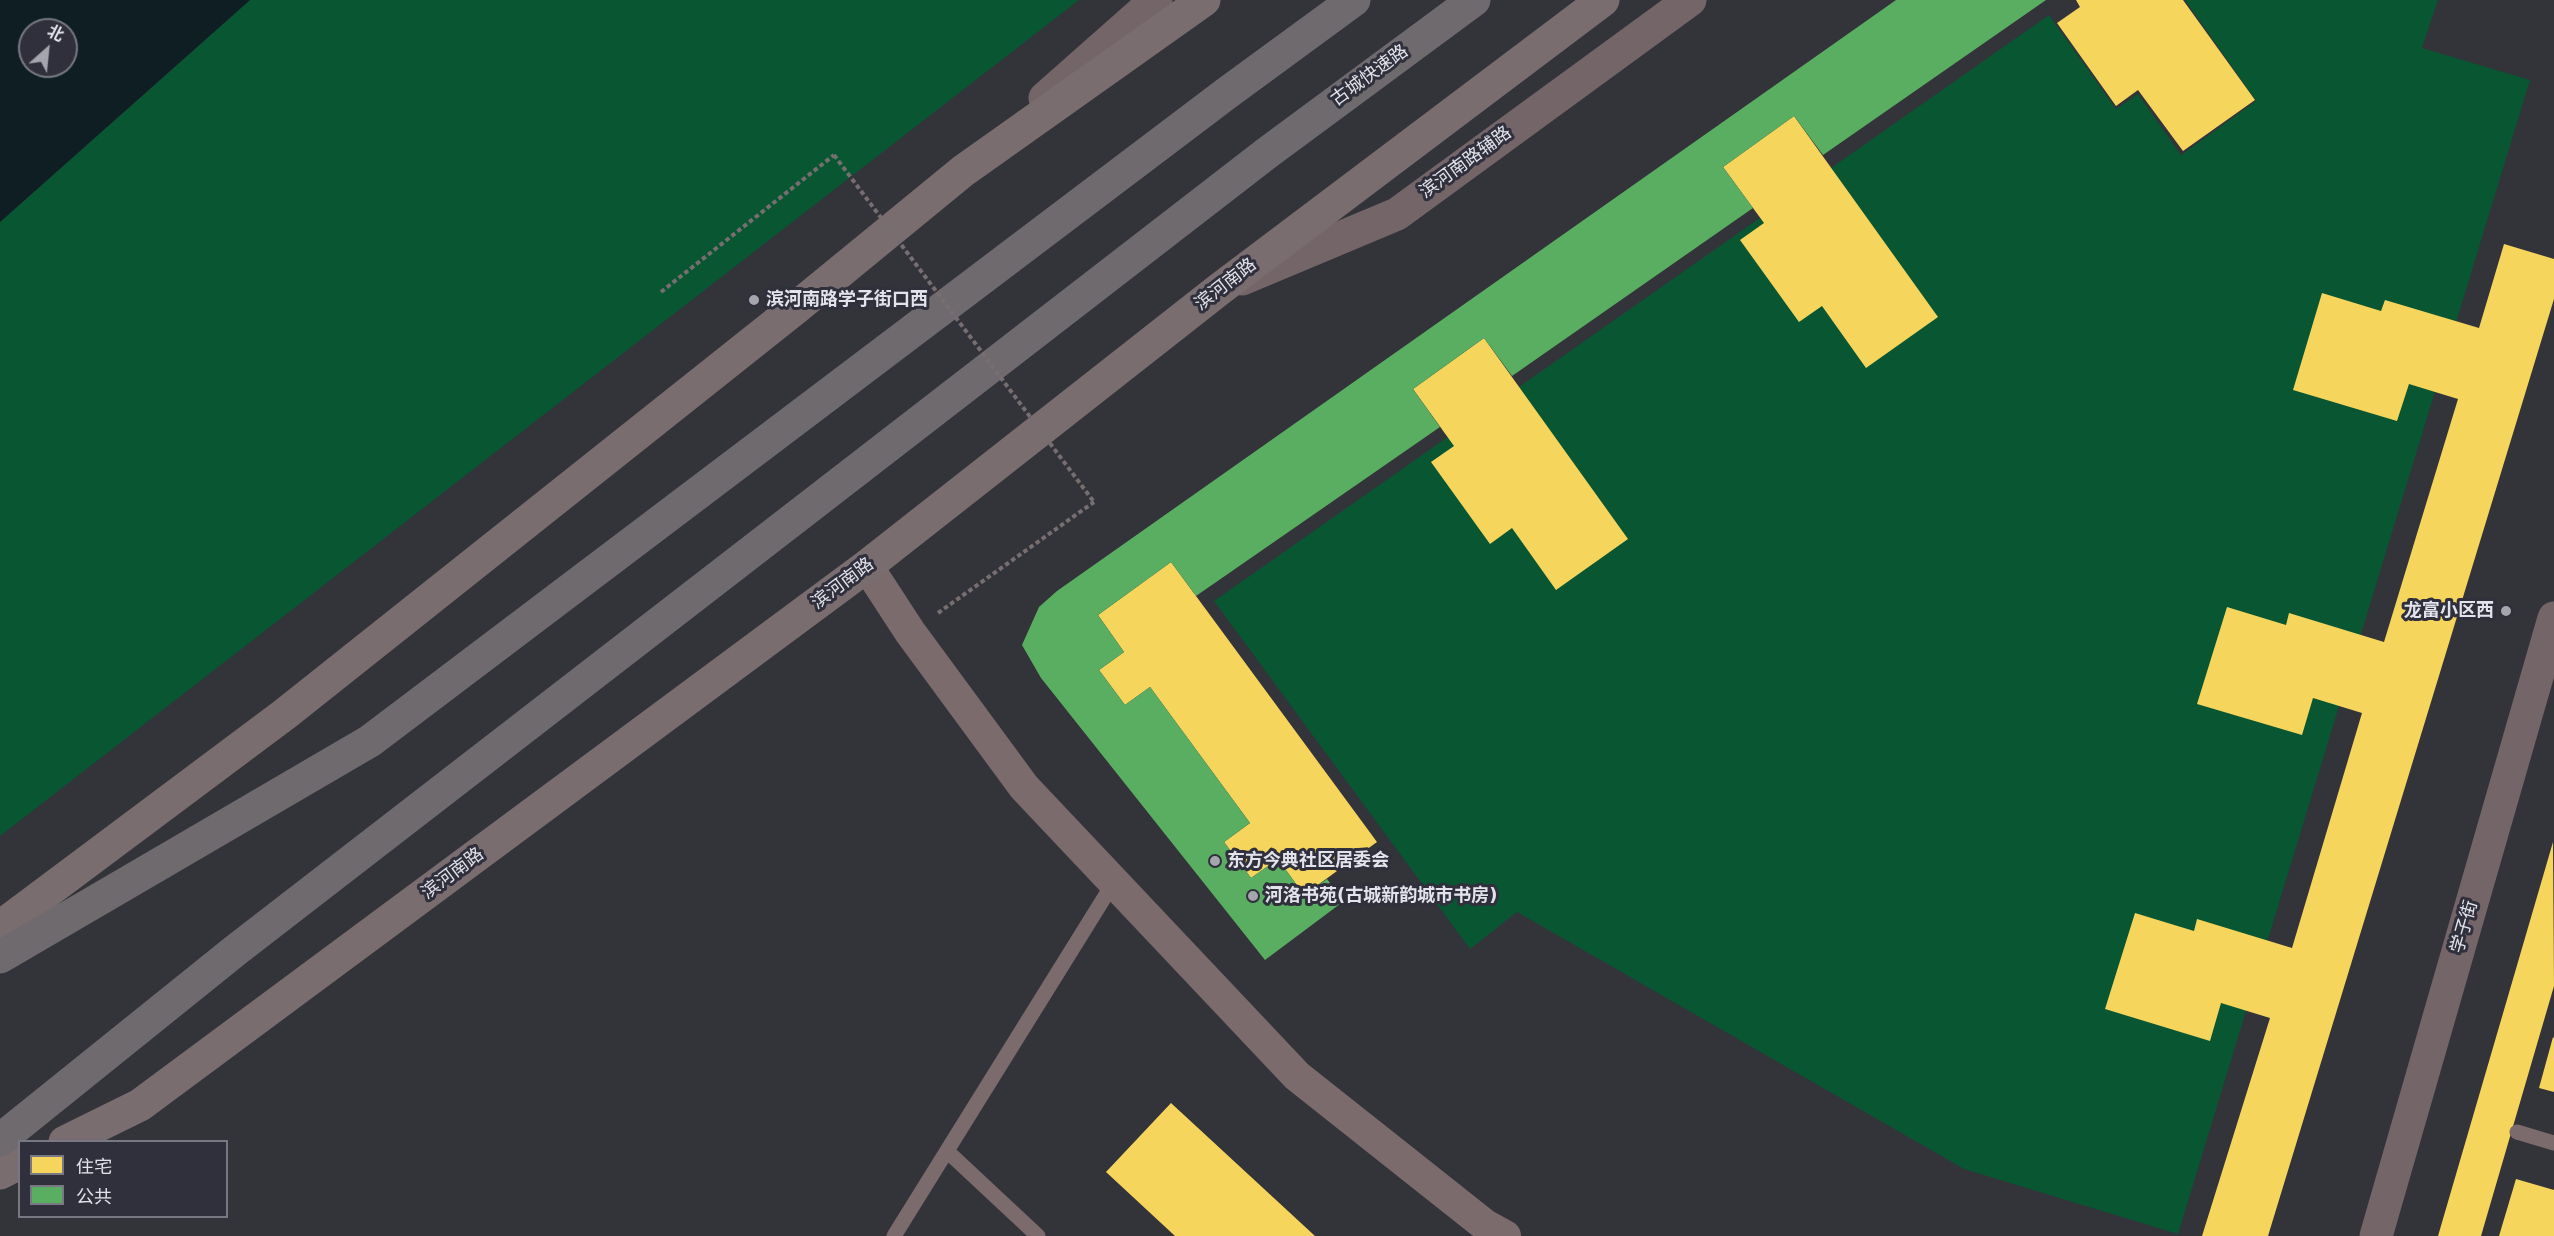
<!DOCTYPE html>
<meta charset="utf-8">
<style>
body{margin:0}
#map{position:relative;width:2554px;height:1236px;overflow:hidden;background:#33333a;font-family:"DejaVu Sans","Noto Sans SC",sans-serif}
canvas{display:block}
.legend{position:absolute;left:18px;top:1140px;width:210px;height:78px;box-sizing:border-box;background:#30303d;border:2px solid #787883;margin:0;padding:8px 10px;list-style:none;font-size:18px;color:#e3e3ec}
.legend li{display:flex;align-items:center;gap:12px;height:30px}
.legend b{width:30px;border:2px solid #787883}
.north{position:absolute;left:18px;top:18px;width:60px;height:60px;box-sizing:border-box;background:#30303d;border:2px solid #787883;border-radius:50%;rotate:27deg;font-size:16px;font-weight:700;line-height:24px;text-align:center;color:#e3e3ec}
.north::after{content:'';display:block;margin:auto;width:21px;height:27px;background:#a5a5ae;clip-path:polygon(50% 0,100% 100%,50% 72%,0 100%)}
</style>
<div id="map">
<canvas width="2554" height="1236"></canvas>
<ul class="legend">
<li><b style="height:16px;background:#f6d55c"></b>住宅</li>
<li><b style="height:16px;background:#5aae61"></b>公共</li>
</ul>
<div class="north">北</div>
</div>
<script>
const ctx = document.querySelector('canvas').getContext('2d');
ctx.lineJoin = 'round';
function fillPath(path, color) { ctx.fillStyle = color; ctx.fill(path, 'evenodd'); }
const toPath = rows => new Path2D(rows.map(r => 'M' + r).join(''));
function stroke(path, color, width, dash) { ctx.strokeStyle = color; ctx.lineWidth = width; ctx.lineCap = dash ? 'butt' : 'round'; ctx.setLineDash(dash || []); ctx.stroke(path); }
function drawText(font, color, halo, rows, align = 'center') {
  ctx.font = font + ' "DejaVu Sans","Noto Sans SC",sans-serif'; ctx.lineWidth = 6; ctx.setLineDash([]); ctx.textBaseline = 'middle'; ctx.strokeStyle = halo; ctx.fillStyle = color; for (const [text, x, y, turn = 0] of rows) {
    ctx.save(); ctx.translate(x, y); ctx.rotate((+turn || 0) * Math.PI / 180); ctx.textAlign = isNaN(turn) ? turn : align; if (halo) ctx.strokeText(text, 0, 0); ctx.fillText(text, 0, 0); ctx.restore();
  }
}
const green = toPath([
 [250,0,1079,0,0,836,0,222],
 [2185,0,2438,0,2422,48,2530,80,2178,1234,1964,1169,1517,912,1470,949,1214,601,2049,15,2116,109,2138,94,2181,155,2256,101]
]);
const water = toPath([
 [0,0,250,0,0,222],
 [30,30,66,30,66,66,30,66]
]);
const homes = toPath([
 [2076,0,2183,0,2255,100,2183,151,2138,90,2116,106,2057,23,2080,7],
 [1794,116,1938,317,1866,368,1822,306,1799,322,1740,240,1764,223,1723,167],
 [2504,244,2554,259,2554,299,2268,1236,2202,1236,2270,1018,2221,1003,2210,1041,2105,1009,2135,913,2194,931,2197,919,2292,948,2362,713,2313,698,2302,735,2197,704,2227,607,2286,625,2289,613,2384,642,2458,399,2409,384,2397,421,2293,390,2322,293,2381,311,2385,300,2479,328],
 [1484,338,1628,539,1556,590,1512,528,1490,544,1431,462,1454,446,1413,389],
 [1171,562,1377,842,1304,895,1278,859,1251,878,1224,842,1250,823,1150,687,1125,705,1099,670,1124,652,1098,615],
 [2553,842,2554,986,2481,1236,2438,1236],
 [2553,1037,2554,1038,2554,1092,2539,1088],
 [1171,1103,1315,1236,1175,1236,1106,1172],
 [2516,1179,2554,1190,2554,1236,2499,1236]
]);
const public = toPath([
 [1896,0,2046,0,1823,155,1794,116,1723,167,1753,208,1512,376,1484,338,1413,389,1440,427,1196,596,1171,562,1098,615,1124,652,1099,670,1125,705,1150,687,1250,823,1224,842,1251,878,1278,859,1304,895,1327,879,1344,901,1265,960,1041,678,1022,645,1039,607,1057,591]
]);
const path = toPath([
 [661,292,834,155],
 [938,613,1094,502]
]);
const lane = toPath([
 [2517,1132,2554,1143],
 [947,1151,1038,1236],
 [894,1236,1114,882]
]);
const street = toPath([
 [867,566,910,632,1024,787,1297,1076,1485,1225,1505,1236]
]);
const secondary = toPath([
 [1045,98,1156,0],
 [1242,279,1397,214,1690,0],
 [2376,1236,2554,618]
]);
const primary = toPath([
 [0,927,285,714,797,307,963,171,1204,0],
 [65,1142,140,1105,867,566,1221,288,1603,0],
 [0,1173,20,1163]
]);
const highway = toPath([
 [0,957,370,741,1227,93,1354,0],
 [0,1140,236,950,1267,153,1474,0]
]);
const pathBridge = toPath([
 [834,155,1094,502]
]);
const markers = [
 [754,300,6,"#a5a5ae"],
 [2506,611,6,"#a5a5ae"],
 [1215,861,6,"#a5a5ae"],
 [1253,896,6,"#a5a5ae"]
];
const streetNames = [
 ["古城快速路",1370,76,-36],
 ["滨河南路辅路",1466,163,-36],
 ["滨河南路",1226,285,-38],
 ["滨河南路",843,584,-37],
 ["滨河南路",453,874,-37],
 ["学子街",2465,927,-74]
];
const poiNames = [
 ["滨河南路学子街口西",766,300],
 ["龙富小区西",2494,611,"right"],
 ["东方今典社区居委会",1227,861],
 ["河洛书苑(古城新韵城市书房)",1265,896]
];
fillPath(green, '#095633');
fillPath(water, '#0f1e23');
fillPath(homes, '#f6d55c');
fillPath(public, '#5aae61');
stroke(path, '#776e70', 4, [4.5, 3]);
stroke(lane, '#7c6b6d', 15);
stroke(street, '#7c6b6d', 32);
stroke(secondary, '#746568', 33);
stroke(primary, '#796d70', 33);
stroke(highway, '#6f6a6d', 33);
stroke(pathBridge, '#776e70', 4, [4.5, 3]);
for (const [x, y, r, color] of markers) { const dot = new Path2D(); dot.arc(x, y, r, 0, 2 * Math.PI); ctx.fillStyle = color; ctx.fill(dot); stroke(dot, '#30303d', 2); }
drawText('18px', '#e3e3ec', '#30303d', streetNames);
drawText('bold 18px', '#e3e3ec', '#30303d', poiNames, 'left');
</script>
